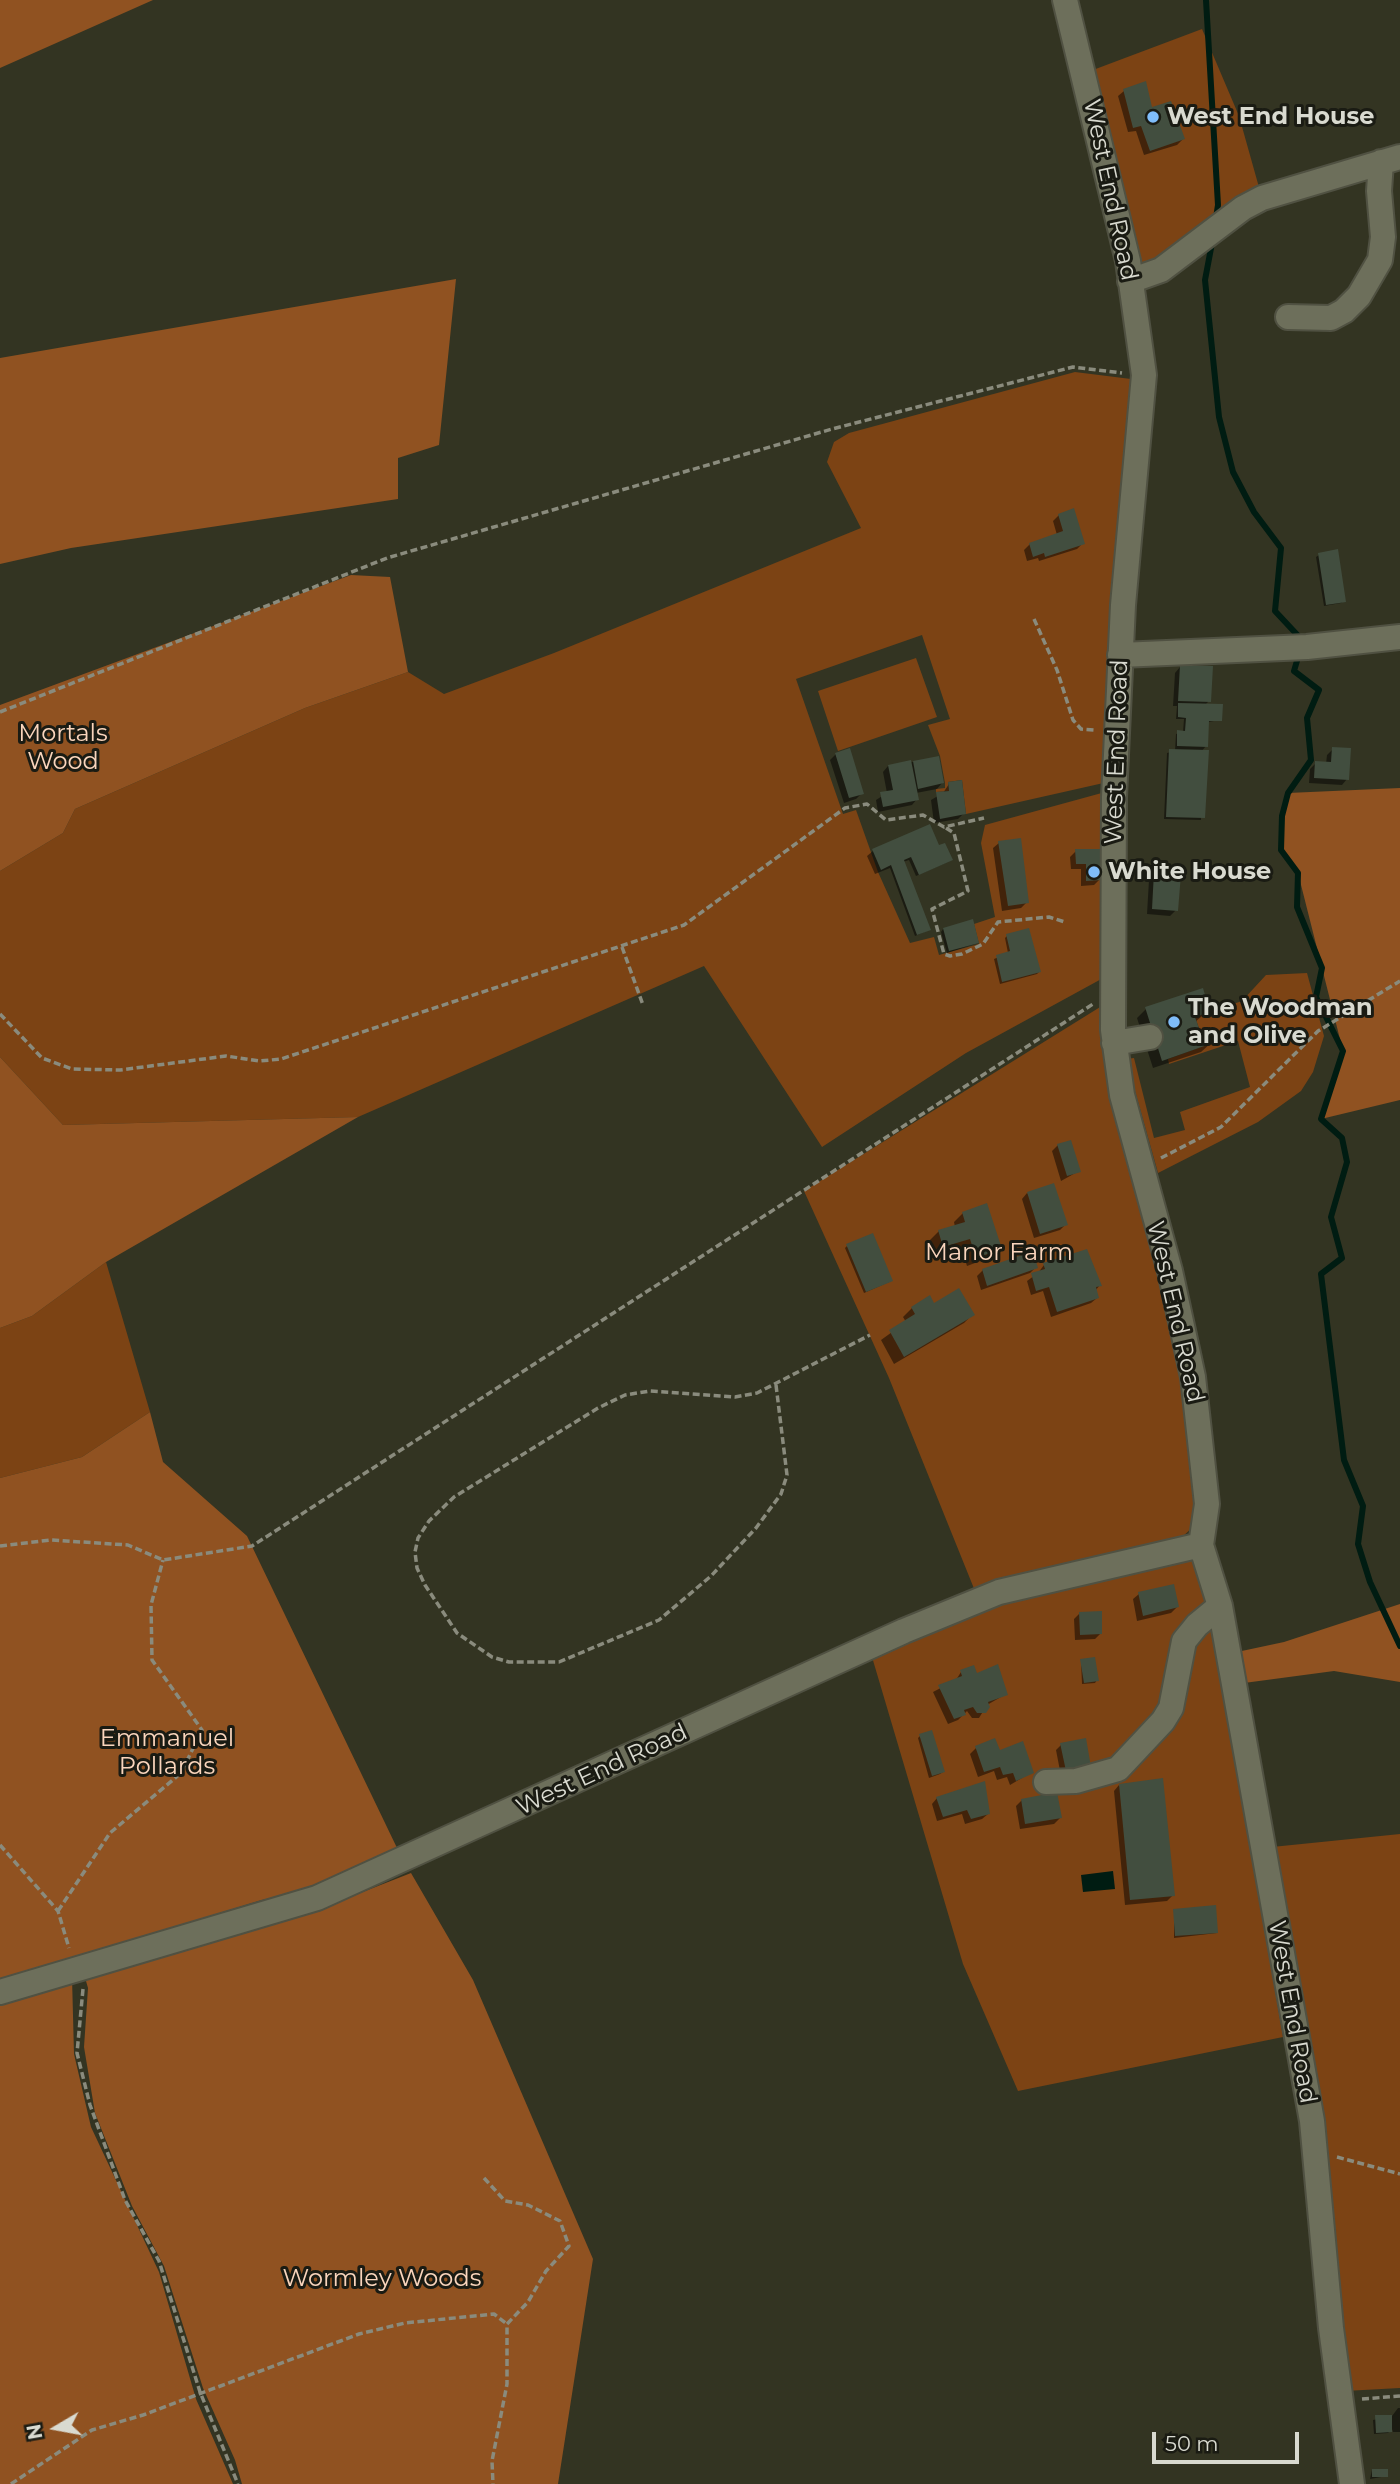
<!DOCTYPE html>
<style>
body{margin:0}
#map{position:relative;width:1400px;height:2484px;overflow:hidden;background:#333422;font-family:Montserrat,sans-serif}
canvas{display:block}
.north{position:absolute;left:21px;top:2393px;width:70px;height:70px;-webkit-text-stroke:5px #1a1b13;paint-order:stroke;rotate:260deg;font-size:19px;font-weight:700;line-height:28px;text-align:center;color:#d9dad0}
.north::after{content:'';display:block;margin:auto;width:24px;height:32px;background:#d9dad0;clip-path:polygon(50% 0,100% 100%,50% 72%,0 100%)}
.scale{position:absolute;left:1152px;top:2432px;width:147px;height:32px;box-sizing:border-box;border:4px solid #d9dad0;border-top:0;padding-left:9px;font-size:21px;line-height:24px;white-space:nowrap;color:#d9dad0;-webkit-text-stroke:5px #1a1b13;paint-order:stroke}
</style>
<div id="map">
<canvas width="1400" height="2484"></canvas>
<div class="north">N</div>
<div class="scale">50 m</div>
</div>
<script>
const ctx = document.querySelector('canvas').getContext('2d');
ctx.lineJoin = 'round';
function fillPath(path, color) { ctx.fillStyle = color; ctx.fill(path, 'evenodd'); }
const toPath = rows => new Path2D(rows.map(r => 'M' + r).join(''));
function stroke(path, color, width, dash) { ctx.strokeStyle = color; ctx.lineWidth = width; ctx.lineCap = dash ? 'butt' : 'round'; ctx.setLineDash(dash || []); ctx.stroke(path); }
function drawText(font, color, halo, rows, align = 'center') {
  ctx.font = font + ' Montserrat,sans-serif'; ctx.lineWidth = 6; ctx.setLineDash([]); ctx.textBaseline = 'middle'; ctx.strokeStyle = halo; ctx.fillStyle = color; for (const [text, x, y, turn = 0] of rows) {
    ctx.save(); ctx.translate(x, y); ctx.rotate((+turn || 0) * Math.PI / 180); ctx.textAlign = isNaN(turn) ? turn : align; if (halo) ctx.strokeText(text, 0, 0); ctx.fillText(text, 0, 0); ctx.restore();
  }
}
const green = toPath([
 [1202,29,1239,116,1262,198,1161,270,1128,261,1085,73],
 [1075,372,1131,379,1130,445,1124,456,1112,581,1108,782,966,814,962,780,948,782,949,791,936,792,936,789,945,788,945,783,940,756,928,725,950,719,922,635,796,679,843,814,856,810,878,872,910,943,934,937,939,955,979,944,974,924,995,917,981,843,985,825,1109,791,1105,977,966,1053,822,1147,704,966,358,1117,63,1125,0,1057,0,871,63,833,75,809,305,708,408,672,444,694,554,653,861,528,827,462,834,442,849,433],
 [916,658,937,717,838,751,818,691],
 [1307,973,1324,1036,1313,1072,1301,1091,1258,1122,1158,1173,1126,1059,1134,1058,1154,1138,1185,1130,1180,1112,1250,1087,1238,1041,1169,1064,1168,1059,1212,1043,1208,1028,1200,1031,1195,1017,1242,1001,1266,975],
 [1105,1004,1185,1371,1200,1508,1194,1526,1181,1538,975,1591,889,1378,804,1191],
 [106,1262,150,1412,82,1457,0,1478,0,1328,32,1316],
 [1197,1556,1221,1672,1283,2037,1018,2091,963,1964,872,1657,996,1603],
 [1400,1834,1400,2388,1345,2391,1272,1847]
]);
const forest = toPath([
 [0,0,153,0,0,68],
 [456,279,439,445,398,458,398,499,71,548,0,564,0,358],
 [351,575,390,577,408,672,305,708,75,809,63,833,0,871,0,705],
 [1400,788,1400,1100,1321,1119,1343,1051,1298,873,1281,850,1282,816,1288,793],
 [0,1057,63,1125,358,1117,106,1262,32,1316,0,1328],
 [150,1412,163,1462,247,1536,398,1850,316,1888,262,1900,0,1981,0,1478,82,1457],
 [1400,1604,1400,1682,1334,1671,1244,1683,1237,1652,1284,1642],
 [411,1873,473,1980,593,2259,558,2484,242,2484,235,2460,203,2388,164,2266,132,2206,95,2113,84,2047,88,1988,84,1974,322,1908],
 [72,1977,74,2054,91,2127,159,2272,196,2399,233,2484,0,2484,0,2002]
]);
const water = toPath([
 [1113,1871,1115,1889,1083,1892,1081,1875]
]);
const shadow = toPath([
 [1124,91,1151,110,1183,139,1177,145,1144,155,1136,131,1128,132,1118,96],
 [1059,515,1083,543,1077,549,1039,561,1038,558,1027,561,1024,550,1030,544,1057,535,1053,521],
 [1319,555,1344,601,1341,603,1324,606,1316,557],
 [1180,667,1209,701,1205,705,1220,720,1208,722,1206,746,1201,752,1201,820,1164,819,1167,753,1175,751,1176,734,1183,732,1184,719,1176,719,1177,706,1173,706,1175,673],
 [1333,749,1347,779,1342,785,1309,783,1310,769,1316,763,1326,764,1327,755],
 [836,754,862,793,856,799,844,803,830,760],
 [937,758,942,783,937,789,916,793,917,799,912,805,878,812,876,800,887,793,883,772,888,766],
 [949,784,964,813,958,819,934,823,931,800,943,793],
 [999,843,1027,902,1021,908,1002,911,993,848],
 [938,848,951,860,948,862,916,876,909,860,903,862,929,930,915,936,890,868,875,874,867,856,873,851],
 [1076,851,1100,879,1094,885,1081,886,1081,869,1071,869,1070,857],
 [1155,874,1176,910,1170,916,1147,914,1149,880],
 [943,929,978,943,947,953,941,932],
 [1007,936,1039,972,1037,974,1000,984,994,959,1008,953,1005,938],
 [1146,1009,1208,1011,1195,1022,1198,1033,1211,1043,1201,1052,1153,1068,1137,1018],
 [1058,1145,1079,1171,1061,1181,1052,1151],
 [1027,1193,1066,1224,1060,1230,1034,1238,1022,1199],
 [963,1213,1000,1248,991,1257,967,1266,961,1247,934,1255,930,1240,939,1231,955,1227,954,1222],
 [847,1246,889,1282,864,1293,845,1248],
 [1044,1265,1100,1285,1095,1291,1097,1298,1091,1303,1051,1317,1043,1291,1031,1295,1027,1281,1038,1273],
 [1036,1267,1030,1273,981,1290,977,1276,983,1270],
 [934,1305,973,1314,964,1323,894,1364,881,1340,906,1322,903,1317,912,1308],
 [1139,1594,1177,1607,1171,1613,1137,1621,1133,1599],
 [1080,1613,1101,1633,1095,1639,1075,1640,1074,1619],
 [1081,1660,1097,1680,1095,1683,1082,1684],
 [961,1672,976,1675,1006,1694,987,1705,979,1718,972,1718,967,1711,958,1720,948,1724,933,1692,956,1680],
 [920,1736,943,1772,940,1774,929,1778,918,1738],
 [1061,1745,1090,1766,1061,1776,1056,1750],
 [976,1748,999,1752,1032,1772,1010,1785,1007,1777,997,1780,994,1771,978,1777,970,1754],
 [1119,1785,1173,1895,1167,1901,1125,1905,1114,1791],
 [937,1798,988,1814,982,1819,965,1824,962,1814,937,1821,932,1804],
 [1022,1800,1060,1818,1054,1824,1020,1829,1016,1806],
 [1174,1910,1217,1933,1174,1938],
 [1398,2408,1400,2408,1400,2432,1393,2432,1392,2429,1388,2433,1374,2434,1373,2420,1392,2416],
 [1372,2470,1387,2476,1370,2479]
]);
const stream = toPath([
 [1206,0,1218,205,1216,218],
 [1212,243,1205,280,1219,417,1233,472,1254,512,1281,548,1275,611,1303,641],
 [1299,654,1294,671,1319,690,1307,718,1311,760,1288,793,1282,816,1281,850,1298,873,1297,907,1322,968,1316,997,1343,1051,1321,1119,1342,1138,1347,1162,1331,1217,1342,1258,1321,1274,1344,1460,1363,1506,1358,1544,1370,1582,1400,1646]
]);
const building = toPath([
 [1146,81,1152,107,1171,101,1185,139,1150,151,1141,126,1133,128,1123,89],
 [1074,508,1085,544,1045,557,1044,553,1033,557,1029,543,1063,531,1058,514],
 [1338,549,1346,602,1326,605,1318,553],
 [1180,665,1213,666,1211,702,1178,701],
 [1178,703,1223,704,1222,721,1209,721,1208,747,1177,746,1177,730,1185,731,1186,718,1178,717],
 [1332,747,1351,748,1349,780,1314,778,1315,761,1331,762],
 [850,748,864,794,849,798,835,753],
 [1169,749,1209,750,1205,818,1166,817],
 [939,756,944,783,918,789,913,761],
 [911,760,919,800,883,807,880,792,893,790,888,765],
 [962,780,966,814,940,819,936,792,949,791,948,782],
 [930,824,939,845,945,843,953,860,919,875,911,857,904,860,931,930,917,935,891,865,881,870,872,849],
 [1021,838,1029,903,1008,906,998,841],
 [1075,849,1101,849,1102,880,1086,881,1086,864,1076,864],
 [1154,872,1181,874,1178,911,1152,909],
 [973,919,979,943,949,951,943,928],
 [1029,928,1041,972,1002,982,996,955,1010,951,1006,934],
 [1203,988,1210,1012,1195,1017,1200,1031,1208,1028,1213,1043,1162,1061,1145,1007],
 [1071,1140,1081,1172,1067,1176,1057,1144],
 [1054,1183,1068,1225,1040,1234,1027,1192],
 [987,1203,1002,1249,976,1258,970,1239,943,1247,938,1230,965,1222,962,1212],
 [873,1233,893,1281,866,1292,846,1244],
 [1087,1249,1102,1286,1096,1287,1099,1298,1057,1312,1049,1287,1036,1291,1031,1273,1045,1269,1043,1263],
 [1033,1251,1038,1268,987,1286,982,1269],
 [959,1288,975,1315,904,1357,889,1330,915,1314,911,1307,930,1295,934,1303],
 [1174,1584,1179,1607,1143,1616,1138,1592],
 [1102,1611,1102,1634,1080,1635,1079,1612],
 [1095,1657,1099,1681,1084,1683,1080,1659],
 [998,1664,1008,1695,988,1702,990,1707,986,1713,977,1713,973,1707,964,1710,966,1715,954,1719,938,1685,962,1676,960,1670,974,1665,977,1673],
 [932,1730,945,1772,932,1776,919,1734],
 [995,1738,1000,1750,1023,1741,1034,1773,1016,1781,1013,1773,1003,1775,1000,1767,984,1772,975,1746],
 [1086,1738,1091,1767,1066,1771,1060,1743],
 [1163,1778,1175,1896,1130,1900,1119,1784],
 [985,1781,990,1814,971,1819,967,1810,943,1817,936,1797],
 [1057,1792,1062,1818,1025,1824,1021,1799],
 [1216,1905,1218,1933,1175,1936,1173,1909],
 [1375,2415,1392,2415,1392,2432,1376,2433],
 [1372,2469,1388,2469,1388,2477,1372,2477]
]);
const path = toPath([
 [1034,619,1057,670,1073,720,1081,729,1095,730],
 [0,712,387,558,832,429,1073,367,1122,373],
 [946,828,954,833,968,891,932,909,944,954,950,956,962,954,983,944,998,922,1049,917,1065,922],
 [622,947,643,1005],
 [0,1014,42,1058,72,1069,120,1070,226,1056,260,1061,281,1059,684,925,845,808,867,804,886,820,923,815,944,827,984,818],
 [1161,1158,1221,1127,1318,1031,1400,981],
 [776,1385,787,1475,781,1494,756,1528,711,1576,659,1620,559,1662,509,1662,492,1657,457,1633,425,1585,417,1568,415,1552,418,1538,429,1521,454,1497,598,1408,625,1395,650,1391,735,1397,757,1393,870,1335],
 [0,1546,51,1540,128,1545,163,1560,252,1546,1093,1004],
 [0,1845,58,1911,69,1948],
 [58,1911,110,1833,181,1773,202,1730,152,1660,151,1605,163,1560],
 [83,1989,77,2053,90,2105,125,2200,159,2261,200,2392,238,2484],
 [1337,2157,1400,2174],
 [484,2178,505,2201,528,2205,560,2221,569,2246,546,2271,528,2302,507,2324,507,2384,492,2461,493,2484],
 [1362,2399,1400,2396],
 [11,2484,92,2430,143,2415,359,2334,405,2323,494,2314,507,2324]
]);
const minor = toPath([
 [1130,281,1161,270,1243,208,1262,198,1400,157],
 [1288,317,1331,318,1344,311,1359,296,1380,260,1383,237,1379,191,1381,162],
 [1120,655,1307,647,1400,637],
 [1114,1043,1150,1037],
 [1201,1545,1220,1606,1312,2121,1331,2328,1352,2484],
 [1046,1782,1076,1781,1118,1769,1163,1721,1171,1708,1184,1641,1197,1625,1220,1606],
 [0,1992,317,1898,904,1631,999,1592,1201,1545,1207,1504,1193,1377,1170,1271,1122,1095,1113,1030,1114,797,1123,605,1144,375,1128,261,1065,0]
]);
const markers = [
 [1153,117,7,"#7fbdfa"],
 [1094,872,7,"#7fbdfa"],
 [1174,1022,7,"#7fbdfa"]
];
const poiNames = [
 ["West End House",1167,117],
 ["White House",1108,872],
 ["The Woodman",1188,1008],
 ["and Olive",1188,1036]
];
const streetNames = [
 ["West End Road",1110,190,78],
 ["West End Road",1117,752,-88],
 ["West End Road",1175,1312,77],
 ["West End Road",602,1770,-25],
 ["West End Road",1292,2012,80]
];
const parkNames = [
 ["Mortals",63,734],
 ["Wood",63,762],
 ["Manor Farm",999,1253],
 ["Emmanuel",167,1739],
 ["Pollards",167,1767],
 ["Wormley Woods",382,2279]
];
fillPath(green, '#7c4314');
fillPath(forest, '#905221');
fillPath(water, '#001c12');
fillPath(shadow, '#0007');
stroke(stream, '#001c12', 6);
fillPath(building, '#424e3f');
stroke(minor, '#505142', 28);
stroke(path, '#8a8b7d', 3.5, [7, 3.5]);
stroke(minor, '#6d6f5b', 24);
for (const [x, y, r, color] of markers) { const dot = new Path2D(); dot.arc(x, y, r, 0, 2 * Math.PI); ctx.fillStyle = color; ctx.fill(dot); stroke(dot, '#1a1b13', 2.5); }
drawText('bold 24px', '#d9dad0', '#1a1b13', poiNames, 'left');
drawText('24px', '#d9dad0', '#1a1b13', streetNames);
drawText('24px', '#fad5bc', '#1a1b13', parkNames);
</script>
